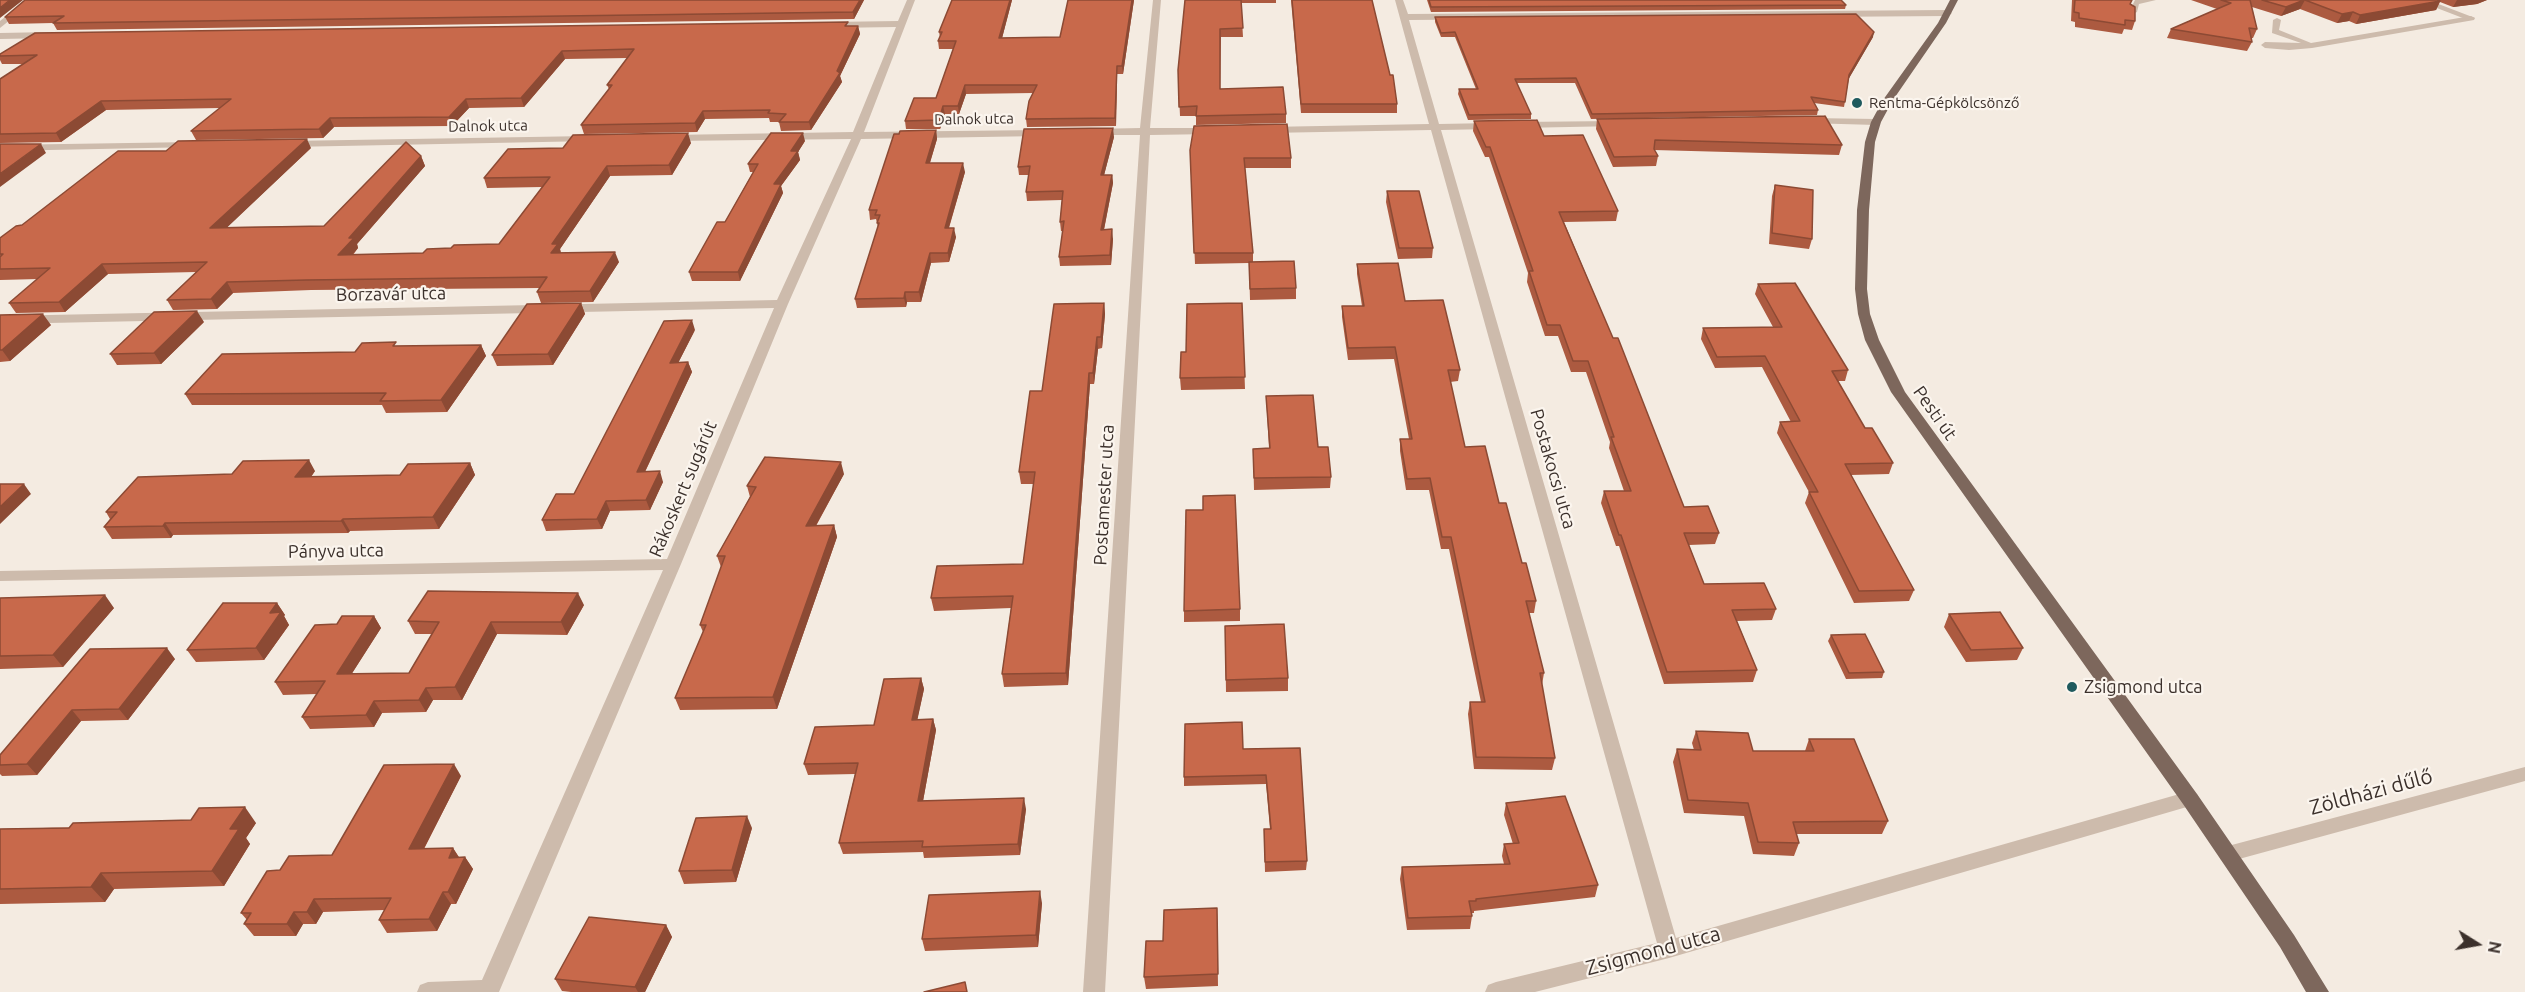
<!DOCTYPE html>
<meta charset="utf-8">
<style>
body{margin:0}
#map{position:relative;width:2525px;height:992px;overflow:hidden;background:#f4ebe1;font-family:Ubuntu,sans-serif}
canvas{display:block}
.north{position:absolute;left:2447px;top:914px;width:60px;height:60px;-webkit-text-stroke:4px #fbf5ee;paint-order:stroke;rotate:101deg;font-size:16px;font-weight:700;line-height:24px;text-align:center;color:#3b302b}
.north::after{content:'';display:block;margin:auto;width:21px;height:27px;background:#3b302b;clip-path:polygon(50% 0,100% 100%,50% 72%,0 100%)}
</style>
<div id="map">
<canvas width="2525" height="992"></canvas>
<div class="north">N</div>
</div>
<script>
const ctx = document.querySelector('canvas').getContext('2d');
ctx.lineJoin = 'round';
const toPath = rows => new Path2D(rows.map(r => 'M' + r).join(''));
function fillPath(path, color) { ctx.fillStyle = color; ctx.fill(path, 'evenodd'); }
function stroke(path, color, width, dash) { ctx.strokeStyle = color; ctx.lineWidth = width; ctx.lineCap = dash ? 'butt' : 'round'; ctx.setLineDash(dash || []); ctx.stroke(path); }
function drawText(font, color, halo, rows, align = 'center') {
  ctx.font = font + ' Ubuntu,sans-serif'; ctx.lineWidth = 4.5; ctx.setLineDash([]); ctx.textBaseline = 'middle'; ctx.strokeStyle = halo; ctx.fillStyle = color; for (const [text, x, y, turn = 0] of rows) {
    ctx.save(); ctx.translate(x, y); ctx.rotate((+turn || 0) * Math.PI / 180); ctx.textAlign = isNaN(turn) ? turn : align; if (halo) ctx.strokeText(text, 0, 0); ctx.fillText(text, 0, 0); ctx.restore();
  }
}
const lane = toPath([
 [2135,0,2156,0,2139,4,2137,12,2133,14,2129,12,2135,0],
 [2471,16,2475,18,2474,20,2312,48,2289,50,2265,48,2261,45,2265,42,2301,43,2272,33,2273,20,2277,18,2281,20,2279,30,2311,43,2471,16]
]);
const street = toPath([
 [26,0,35,0,0,28,0,21,26,0],
 [907,0,915,0,864,132,1042,130,1047,133,1042,136,861,139,788,304,681,564,499,992,417,992,420,985,428,982,482,980,663,570,0,581,0,571,667,559,774,308,0,324,0,316,777,300,851,139,670,141,665,138,670,135,853,132,896,27,830,28,825,25,830,22,898,21,907,0],
 [1153,0,1161,0,1150,128,1213,128,1218,131,1213,134,1150,135,1105,992,1083,992,1140,135,1093,135,1088,132,1093,129,1140,128,1153,0],
 [1395,0,1403,0,1408,14,1948,10,1952,13,1948,16,1409,20,1439,124,1492,123,1497,126,1492,129,1441,130,1676,938,2190,791,2197,794,2199,799,2197,804,1669,958,1535,992,1485,992,1488,985,1496,982,1657,943,1431,130,1267,133,1262,130,1267,127,1429,124,1395,0],
 [2416,0,2428,0,2475,18,2468,20,2416,0],
 [0,33,50,32,55,35,50,38,0,39,0,33],
 [1810,118,1876,119,1881,122,1876,125,1806,123,1806,119,1810,118],
 [1615,121,1619,122,1619,126,1519,128,1514,125,1519,122,1615,121],
 [589,136,594,139,593,141,289,147,284,144,289,141,589,136],
 [193,142,198,145,197,147,0,151,0,145,193,142],
 [2525,767,2525,781,2228,862,2221,860,2218,854,2221,848,2228,846,2525,767]
]);
const primary = toPath([
 [1950,0,1958,0,1946,23,1893,100,1881,122,1875,142,1869,210,1867,289,1870,314,1879,340,1905,392,2197,794,2294,935,2329,992,2306,992,2280,947,2183,804,1891,392,1865,340,1858,314,1855,289,1857,210,1865,142,1871,122,1883,100,1938,23,1950,0]
]);
const wall = toPath([
 [864,0,854,19,57,30,53,23,9,24,5,17],
 [952,0,1012,0,1002,38,1060,37,1068,0,1134,0,1123,74,1117,74,1116,126,1027,127,1026,119,1033,93,966,94,959,114,945,114,940,129,906,129,905,121,936,98,953,49,939,49,938,41,940,37,939,32],
 [1185,0,1276,0,1276,3,1241,3,1243,37,1221,37,1220,89,1286,114,1286,123,1196,125,1196,116,1180,116,1178,70],
 [1291,0,1372,0,1397,104,1397,113,1301,113],
 [1427,0,1841,0,1846,5,1845,9,1431,12],
 [2072,0,2132,0,2130,4,2135,21,2132,30,2124,29,2122,34,2075,27,2075,22,2071,21],
 [2191,0,2487,0,2477,4,2453,7,2440,2,2436,10,2356,24,2349,21,2337,23,2300,9,2281,16,2252,7,2257,29,2253,38,2251,38,2252,42,2247,51,2167,38,2171,29,2217,9],
 [1435,17,1873,37,1849,78,1844,107,1814,103,1818,110,1817,115,1591,119,1575,83,1517,83,1531,114,1531,119,1468,120,1458,94,1459,89,1476,89,1455,37,1441,37,1435,22],
 [848,26,858,26,860,34,840,76,842,82,811,130,781,131,779,122,770,122,769,118,705,119,697,132,584,134,581,125,609,89,607,85,628,58,565,59,524,107,469,108,452,126,334,127,323,138,196,140,191,131,220,108,106,110,61,142,0,143,0,79,24,64,2,64,0,60,0,54],
 [1597,119,1842,145,1839,155,1654,150,1658,156,1656,166,1613,167,1596,129],
 [1474,121,1544,136,1618,211,1616,221,1564,222,1684,507,1719,533,1715,544,1689,545,1704,584,1776,609,1772,620,1737,621,1757,670,1753,682,1664,684,1619,546,1616,546,1601,503,1604,491,1624,491,1609,448,1610,442,1586,372,1571,372,1558,336,1545,336,1527,282,1528,273,1489,157,1485,157,1473,131],
 [936,130,937,139,930,163,965,172,949,228,956,237,949,262,931,263,921,302,907,302,906,307,857,308,855,299,878,227,876,219,870,220,869,210],
 [1114,137,1104,175,1112,175,1113,183,1104,230,1113,239,1111,265,1060,266,1059,257,1063,231,1061,231,1060,222,1062,200,1027,201,1026,192,1029,175,1019,175,1018,167],
 [805,141,798,152,800,160,781,186,783,193,740,281,692,281,689,272,725,222,753,172,750,172,748,164],
 [691,143,672,175,610,176,560,249,561,253,619,262,593,302,541,303,537,292,540,288,311,290,233,293,217,309,173,310,167,300,196,272,108,274,65,312,16,313,9,303,38,279,0,280,0,238,22,225,311,148,227,227,324,226,421,156,425,166,357,244,358,248,353,255,423,253,451,248,499,244,542,187,487,188,484,178,563,148],
 [1190,150,1291,158,1291,168,1245,168,1253,253,1253,262,1296,288,1296,299,1250,300,1249,263,1195,264],
 [1775,185,1812,239,1809,249,1769,244,1772,196],
 [1387,191,1433,248,1432,258,1398,259,1386,202],
 [1357,264,1405,301,1460,370,1458,381,1450,382,1465,447,1499,503,1536,601,1534,613,1529,613,1544,673,1542,685,1555,758,1552,770,1474,769,1468,714,1470,702,1481,702,1449,549,1441,549,1429,490,1406,490,1400,451,1400,439,1409,439,1394,359,1348,360,1342,317,1342,306,1362,306,1357,274],
 [1758,284,1848,370,1845,381,1838,381,1865,428,1893,463,1889,474,1851,475,1914,590,1909,601,1854,603,1805,503,1809,492,1777,433,1780,422,1791,422,1762,367,1715,368,1701,339,1703,328,1773,327,1755,294],
 [581,303,585,314,553,365,497,366,492,355],
 [1104,303,1105,314,1102,348,1098,349,1094,384,1090,384,1068,685,1004,687,1002,674,1011,608,934,611,931,598,1023,564,1034,484,1021,484,1019,472,1042,391],
 [1242,303,1245,389,1181,390,1180,378,1186,352],
 [0,315,51,325,10,361,0,362],
 [204,322,161,364,117,365,110,354],
 [695,330,678,363,688,362,692,372,645,472,663,482,650,510,610,511,602,529,546,531,542,520,574,494],
 [481,345,486,356,447,412,386,413,382,405,192,405,185,394,355,352,398,346],
 [1266,396,1318,447,1331,477,1330,488,1254,490,1253,449,1269,448],
 [470,463,475,475,439,529,350,531,348,533,173,535,171,538,112,539,104,527,110,519,106,512,315,471,311,477,400,475],
 [844,474,816,526,834,525,837,537,777,709,680,710,675,698,703,632,700,625,721,567,717,556,750,497,747,486],
 [1203,510,1240,609,1240,621,1184,622,1184,611],
 [0,598,114,608,63,667,0,669],
 [277,603,285,615,284,616,289,625,264,660,196,662,187,650],
 [584,605,567,635,497,634,462,700,433,700,426,712,382,713,374,727,310,729,302,717,317,694,283,695,275,682,337,624,374,616,381,628,352,673,409,673,432,634,415,634,408,621],
 [1949,614,2023,648,2017,660,1966,662,1944,627],
 [1225,626,1288,678,1288,691,1226,692],
 [1831,635,1884,672,1882,678,1846,679,1828,641],
 [90,649,175,659,128,720,81,721,37,775,2,776,0,774,0,755],
 [921,678,924,689,917,720,933,719,936,730,923,801,1026,809,1020,855,924,858,923,852,843,854,839,843,855,774,808,775,804,764,874,725],
 [1696,731,1753,751,1805,751,1809,739,1888,821,1882,834,1796,834,1799,843,1794,856,1753,854,1744,816,1684,813,1673,762,1677,749,1694,750,1692,743],
 [1300,748,1307,861,1306,870,1265,872,1264,829,1270,829,1266,784,1184,786,1184,777,1243,749],
 [461,776,424,849,453,848,459,857,465,857,473,869,456,904,451,904,437,931,387,933,379,920,384,910,323,912,316,924,303,924,296,936,254,936,244,924,247,920,241,913,280,870,332,855],
 [1506,803,1598,885,1595,897,1474,911,1474,913,1471,913,1472,916,1470,929,1407,930,1400,879,1402,867,1504,864,1502,856,1504,844,1513,844,1504,815],
 [256,823,246,838,250,844,224,886,114,889,105,902,0,904,0,829],
 [752,828,736,882,684,884,679,871],
 [1042,903,1038,947,925,951,922,939],
 [1217,908,1218,986,1146,989,1144,977,1163,941],
 [666,925,672,937,645,992,571,992,562,991,555,979]
]);
const shadedWall = toPath([
 [10,0,23,0,0,18,0,8],
 [860,0,864,0,854,19,853,12],
 [1010,0,1012,0,1000,46,999,38],
 [1132,0,1134,0,1123,74,1122,66],
 [2305,0,2300,9,2281,16,2286,7],
 [2457,0,2487,0,2477,4,2453,7],
 [2440,1,2436,10,2356,24,2360,15],
 [2353,12,2349,21,2337,23,2342,14],
 [858,26,860,34,840,76,842,82,811,130,809,122,837,71],
 [1874,32,1873,37,1848,80,1849,75],
 [562,51,565,59,524,107,521,98],
 [1117,66,1117,74,1116,126,1115,118],
 [965,85,966,94,959,114,958,106],
 [466,99,469,108,452,126,449,117],
 [101,101,106,110,61,142,56,133],
 [943,106,945,114,940,129,939,120],
 [703,111,705,119,697,132,695,123],
 [330,118,334,127,323,138,319,129],
 [1113,128,1114,137,1102,183,1101,175],
 [936,130,937,139,927,172,926,163],
 [688,133,691,143,672,175,669,165],
 [803,133,805,141,798,152,800,160,781,186,783,193,740,281,738,272,774,184,791,151],
 [307,139,311,148,216,238,210,228],
 [41,144,46,153,0,187,0,174],
 [421,156,425,166,357,244,358,248,343,265,338,255,349,238],
 [963,163,965,172,946,237,945,228],
 [607,166,610,176,560,249,561,254,551,253,552,244],
 [1112,175,1113,183,1102,239,1101,230],
 [954,228,956,237,949,262,948,253],
 [1112,229,1113,239,1111,265,1110,255],
 [615,252,619,262,593,302,590,291],
 [930,253,931,263,921,302,919,292],
 [102,264,108,274,65,312,59,302],
 [227,282,233,293,217,309,211,299],
 [905,292,907,302,906,307,904,298],
 [581,303,585,314,553,365,548,354],
 [1104,303,1105,314,1102,348,1101,337],
 [197,311,204,322,161,364,154,353],
 [43,314,51,325,10,361,2,350],
 [692,320,695,330,673,373,670,363],
 [1097,337,1098,349,1094,384,1093,373],
 [481,345,486,356,447,412,441,400],
 [688,362,692,372,640,482,637,472],
 [1089,373,1090,384,1068,685,1066,673],
 [309,460,315,471,302,489,295,477],
 [841,462,844,474,809,538,806,526],
 [470,463,475,475,439,529,433,517],
 [660,471,663,482,650,510,646,500],
 [24,484,31,494,0,524,0,507],
 [606,501,610,511,602,529,597,519],
 [343,519,350,531,348,533,341,521],
 [165,523,173,535,171,538,163,526],
 [834,525,837,537,777,709,773,697],
 [578,593,584,605,567,635,561,622],
 [105,595,114,608,63,667,53,655],
 [277,603,285,615,284,616,289,625,264,660,256,648,270,613],
 [374,616,381,628,344,686,337,674],
 [491,622,497,634,462,700,455,687],
 [167,648,175,659,128,720,119,709],
 [921,678,924,689,915,731,912,720],
 [426,688,433,700,426,712,419,700],
 [374,701,382,713,374,727,366,715],
 [72,710,81,721,37,775,27,764],
 [933,719,936,730,921,812,918,801],
 [454,764,461,776,417,862,409,849],
 [1024,798,1026,809,1020,855,1018,844],
 [245,807,256,823,246,838,250,844,224,886,212,871,230,829],
 [747,816,752,828,736,882,732,870],
 [453,848,461,861,449,858],
 [465,857,473,869,456,904,448,892],
 [101,873,114,889,105,902,91,887],
 [1040,891,1042,903,1038,947,1036,935],
 [443,892,451,904,437,931,429,919],
 [314,899,323,912,316,924,307,912],
 [294,912,303,924,296,936,287,924],
 [666,925,672,937,645,992,638,992,635,987]
]);
const building = toPath([
 [0,0,10,0,0,8,0,0],
 [25,0,860,0,853,12,53,23,64,16,5,17,25,0],
 [952,0,1010,0,999,38,1060,37,1068,0,1132,0,1122,66,1117,66,1115,118,1026,119,1029,101,1037,85,965,85,958,106,943,106,939,120,905,121,914,98,936,98,956,41,938,41,942,32,939,32,952,0],
 [1185,0,1241,0,1243,28,1220,29,1220,89,1283,87,1286,114,1196,116,1197,106,1179,107,1178,70,1185,0],
 [1292,0,1372,0,1390,75,1393,75,1397,104,1301,104,1292,0],
 [1429,0,1841,0,1846,5,1431,7,1429,0],
 [2075,0,2132,0,2130,4,2135,7,2135,21,2125,20,2125,25,2079,18,2079,13,2074,12,2075,0],
 [2221,0,2250,0,2257,29,2249,28,2252,42,2171,29,2231,3,2221,0],
 [2262,0,2304,0,2286,7,2262,0],
 [2305,0,2437,0,2440,1,2360,15,2353,12,2342,14,2305,0],
 [1856,14,1874,32,1849,75,1845,102,1811,97,1818,110,1592,114,1576,78,1515,79,1531,114,1469,115,1459,89,1478,89,1455,32,1441,33,1435,17,1856,14],
 [848,22,845,26,858,26,837,71,840,73,809,122,779,122,786,114,768,113,770,110,703,111,695,123,581,125,612,85,607,85,634,49,562,51,521,98,466,99,449,117,330,118,319,129,191,131,231,99,101,101,56,133,0,134,0,79,37,55,0,56,0,54,35,33,848,22],
 [1825,116,1842,145,1655,140,1654,149,1658,156,1614,157,1597,119,1825,116],
 [1537,120,1544,136,1583,135,1618,211,1559,212,1613,338,1618,338,1684,507,1708,506,1719,533,1684,533,1704,584,1764,583,1776,609,1732,610,1757,670,1667,672,1621,535,1619,535,1604,491,1631,491,1611,437,1614,437,1588,361,1573,361,1560,325,1547,325,1529,271,1533,271,1490,147,1486,147,1474,121,1537,120],
 [1287,124,1291,158,1244,158,1253,253,1194,253,1190,150,1194,126,1287,124],
 [1113,128,1101,175,1112,175,1101,230,1112,229,1110,255,1059,257,1064,221,1060,222,1063,191,1026,192,1030,166,1018,167,1024,129,1113,128],
 [936,130,926,163,963,163,945,228,954,228,948,253,930,253,919,292,905,292,904,298,855,299,879,223,877,223,880,215,875,215,877,210,869,210,894,134,899,134,900,131,936,130],
 [688,133,669,165,607,166,552,244,558,244,551,253,615,252,590,291,537,292,547,277,306,280,227,282,211,299,167,300,207,262,102,264,59,302,9,303,50,268,0,269,0,257,3,254,0,254,0,238,16,226,22,225,118,151,166,151,178,141,307,139,210,228,324,226,406,142,421,156,349,238,354,238,338,255,423,253,427,249,451,248,454,245,499,244,550,177,484,178,508,149,563,148,573,135,688,133],
 [771,133,803,133,791,151,798,151,774,184,781,184,738,272,689,272,717,222,725,222,758,164,748,164,771,133],
 [0,144,41,144,0,174,0,144],
 [1775,185,1813,190,1812,239,1772,233,1775,185],
 [1387,191,1419,191,1433,248,1399,248,1387,191],
 [1294,261,1296,288,1250,289,1249,262,1294,261],
 [1398,263,1405,301,1443,300,1460,370,1448,370,1465,447,1485,446,1499,503,1506,503,1522,563,1526,563,1536,601,1526,601,1544,673,1540,673,1555,758,1476,757,1470,702,1485,702,1465,603,1451,537,1442,537,1430,478,1407,479,1400,439,1412,439,1395,347,1348,348,1342,306,1364,306,1357,264,1398,263],
 [1795,283,1848,370,1832,371,1865,428,1872,428,1893,463,1845,464,1914,590,1859,591,1809,492,1818,492,1780,422,1800,421,1765,356,1717,357,1703,328,1782,327,1758,284,1795,283],
 [581,303,548,354,492,355,527,304,581,303],
 [1104,303,1101,337,1097,337,1093,373,1089,373,1066,673,1002,674,1013,596,931,598,937,566,1023,564,1035,472,1019,472,1030,391,1042,391,1054,304,1104,303],
 [1242,303,1245,377,1180,378,1181,352,1186,352,1187,304,1242,303],
 [197,311,154,353,110,354,154,312,197,311],
 [43,314,2,350,0,350,0,315,43,314],
 [692,320,670,363,688,362,637,472,660,471,646,500,606,501,597,519,542,520,556,494,574,494,664,321,692,320],
 [396,342,393,346,481,345,441,400,380,401,386,393,185,394,222,354,355,352,362,343,396,342],
 [1313,395,1318,447,1328,447,1331,477,1254,478,1253,449,1270,448,1266,396,1313,395],
 [765,457,841,462,806,526,834,525,773,697,675,698,706,625,700,625,725,556,717,556,756,487,747,486,765,457],
 [309,460,295,477,400,475,408,464,470,463,433,517,343,519,341,521,165,523,163,526,104,527,117,512,106,512,138,477,232,474,243,461,309,460],
 [0,484,24,484,0,507,0,484],
 [1235,495,1240,609,1184,611,1186,510,1203,510,1203,496,1235,495],
 [428,591,578,593,561,622,491,622,455,687,426,688,419,700,374,701,366,715,302,717,325,681,275,682,315,625,337,624,342,616,374,616,337,674,409,673,439,622,408,621,428,591],
 [105,595,53,655,0,656,0,598,105,595],
 [223,603,277,603,270,613,281,612,256,648,187,650,223,603],
 [2000,612,2023,648,1971,650,1949,614,2000,612],
 [1284,624,1288,678,1226,680,1225,626,1284,624],
 [1865,634,1884,672,1849,673,1831,635,1865,634],
 [167,648,119,709,72,710,27,764,0,765,0,755,90,649,167,648],
 [921,678,912,720,933,719,918,801,1024,798,1018,844,922,847,923,841,839,843,858,763,804,764,815,727,874,725,884,679,921,678],
 [1242,722,1243,749,1300,748,1307,861,1265,862,1264,829,1271,829,1266,775,1184,777,1185,724,1242,722],
 [1696,731,1748,733,1753,751,1814,751,1809,739,1854,739,1888,821,1793,822,1799,843,1758,842,1748,803,1688,800,1677,749,1701,750,1696,731],
 [454,764,409,849,453,848,449,858,465,857,448,892,443,892,429,919,379,920,391,898,314,899,307,912,294,912,287,924,244,924,251,913,241,913,267,871,280,870,289,856,332,855,384,765,454,764],
 [1565,796,1598,885,1476,899,1476,901,1469,901,1472,916,1408,918,1402,867,1510,864,1504,844,1519,843,1506,803,1565,796],
 [245,807,230,829,239,829,212,871,101,873,91,887,0,889,0,829,69,828,73,823,191,820,199,808,245,807],
 [747,816,732,870,679,871,696,818,747,816],
 [1040,891,1036,935,922,939,929,895,1040,891],
 [1217,908,1218,974,1144,977,1146,941,1163,941,1164,910,1217,908],
 [589,917,666,925,635,987,555,979,589,917],
 [965,982,967,992,924,992,965,982]
]);
const markers = [
 [1857,103,6,"#1f5a5e"],
 [2072,687,6,"#1f5a5e"]
];
const farPoinames = [
 ["Rentma-Gépkölcsönző",1869,103]
];
const farStreetnames = [
 ["Dalnok utca",974,119,-1],
 ["Dalnok utca",488,126,-1]
];
const streetNames = [
 ["Borzavár utca",391,294,-1],
 ["Pesti út",1935,413,55],
 ["Postakocsi utca",1553,469,74],
 ["Rákoskert sugárút",683,489,-67],
 ["Postamester utca",1104,495,-87],
 ["Pányva utca",336,551,-1]
];
const poiNames = [
 ["Zsigmond utca",2084,687]
];
const nearStreetnames = [
 ["Zöldházi dűlő",2371,792,-15],
 ["Zsigmond utca",1653,951,-15]
];
fillPath(lane, '#cdbbac');
fillPath(street, '#cdbbac');
fillPath(primary, '#7d675c');
fillPath(wall, '#ac5a40');
fillPath(shadedWall, '#8c4a34');
fillPath(building, '#c8694b');
stroke(building, '#8c4a34', 1.5);
for (const [x, y, r, color] of markers) { const dot = new Path2D(); dot.arc(x, y, r, 0, 2 * Math.PI); ctx.fillStyle = color; ctx.fill(dot); stroke(dot, '#fbf5ee', 2); }
drawText('15px', '#3b302b', '#fbf5ee', farPoinames, 'left');
drawText('15px', '#3b302b', '#fbf5ee', farStreetnames);
drawText('18px', '#3b302b', '#fbf5ee', streetNames);
drawText('18px', '#3b302b', '#fbf5ee', poiNames, 'left');
drawText('21px', '#3b302b', '#fbf5ee', nearStreetnames);
</script>
